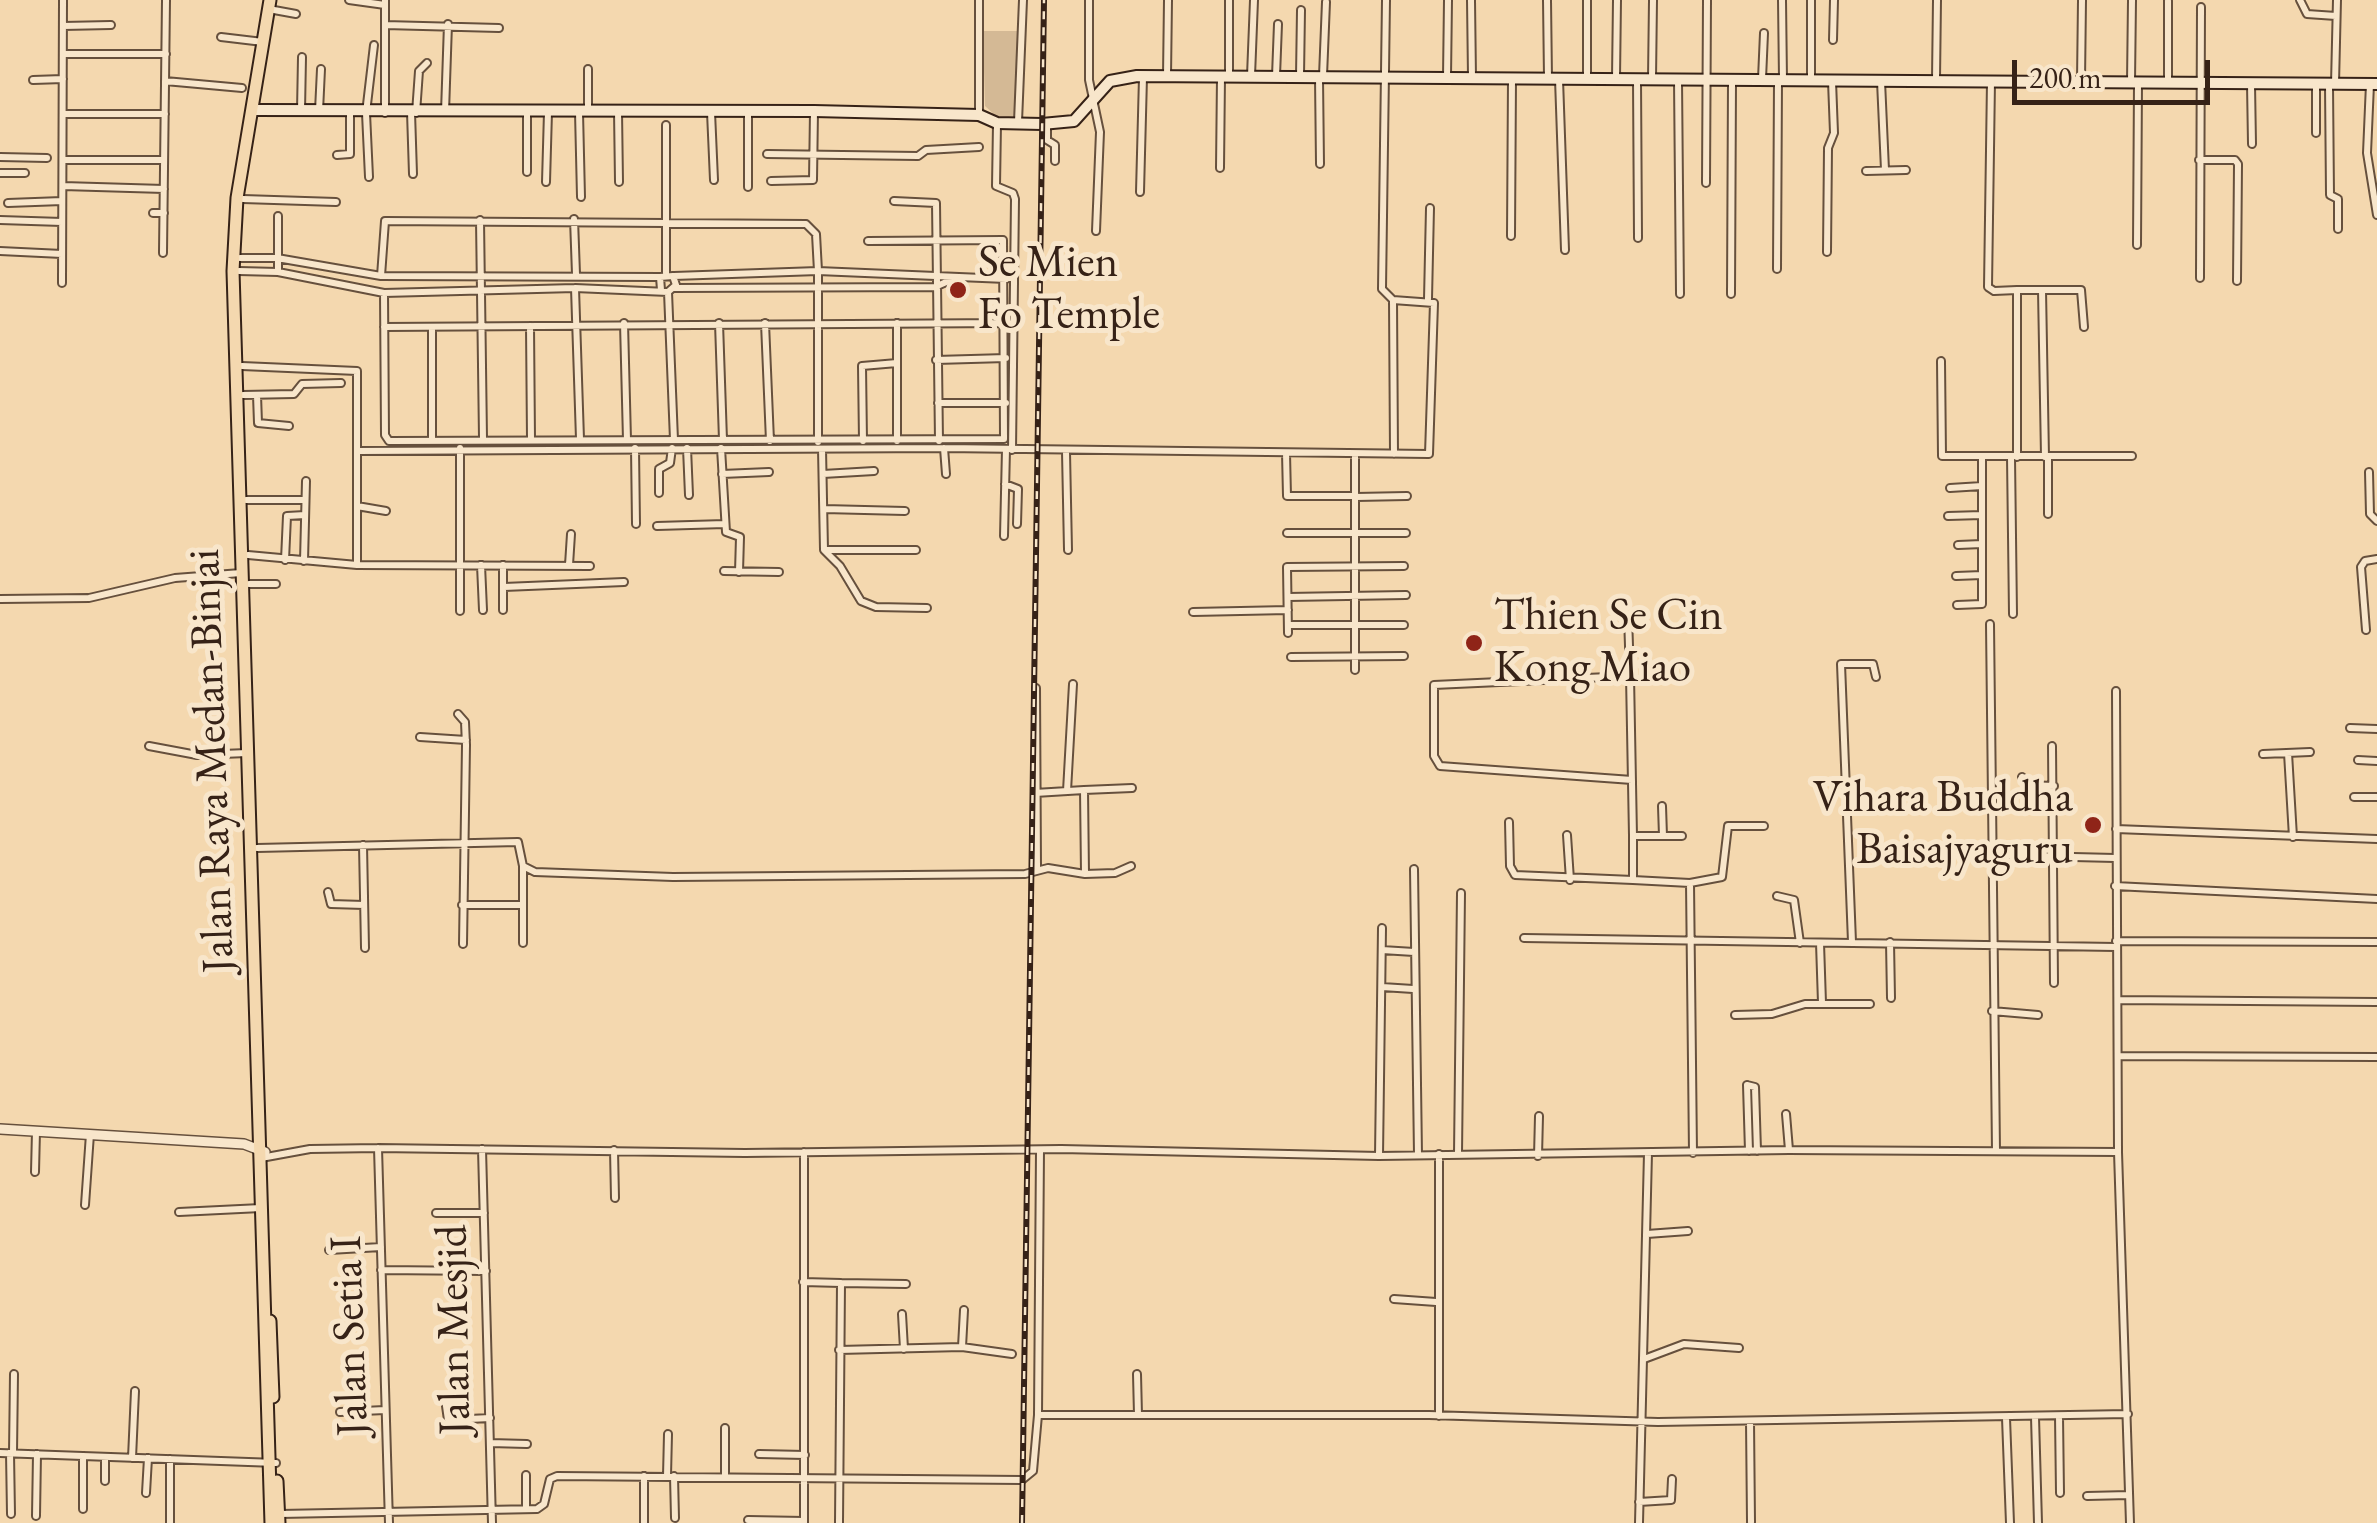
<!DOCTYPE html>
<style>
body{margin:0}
#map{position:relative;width:2377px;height:1523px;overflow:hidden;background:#f4d8af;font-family:"EB Garamond",serif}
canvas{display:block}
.scale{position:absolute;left:2012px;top:60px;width:198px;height:45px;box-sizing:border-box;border:5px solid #362217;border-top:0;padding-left:12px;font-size:30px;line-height:35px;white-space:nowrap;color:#362217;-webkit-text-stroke:8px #f8e6cb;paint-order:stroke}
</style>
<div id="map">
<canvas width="2377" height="1523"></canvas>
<div class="scale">200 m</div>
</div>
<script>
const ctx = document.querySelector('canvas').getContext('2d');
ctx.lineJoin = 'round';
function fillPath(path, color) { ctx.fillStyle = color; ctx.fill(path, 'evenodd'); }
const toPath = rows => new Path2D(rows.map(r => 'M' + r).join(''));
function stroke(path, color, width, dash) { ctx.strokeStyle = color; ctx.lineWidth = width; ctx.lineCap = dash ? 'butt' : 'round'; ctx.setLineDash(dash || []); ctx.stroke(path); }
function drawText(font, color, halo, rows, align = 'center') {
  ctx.font = font + ' "EB Garamond",serif'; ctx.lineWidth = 10; ctx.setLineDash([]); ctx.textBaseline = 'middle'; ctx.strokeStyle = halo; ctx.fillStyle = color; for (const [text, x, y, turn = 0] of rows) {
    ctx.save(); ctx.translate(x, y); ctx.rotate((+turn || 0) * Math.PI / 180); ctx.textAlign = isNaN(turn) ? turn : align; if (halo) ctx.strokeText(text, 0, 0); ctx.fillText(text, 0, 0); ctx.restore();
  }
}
const green = toPath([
 [983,31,1020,31,1016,117,997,117,985,106]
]);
const minor = toPath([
 [349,0,385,5],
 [1089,0,1089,80,1100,132,1096,231],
 [1386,0,1382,289,1393,300,1394,454],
 [1471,0,1472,77],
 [1547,0,1548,78],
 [1782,0,1783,79],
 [2300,0,2307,14,2336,16],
 [274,10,296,14],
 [385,25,499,28],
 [63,26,111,25],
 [221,37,263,42],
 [1833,40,1834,0],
 [64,54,166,54],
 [1167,76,1168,0],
 [1229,76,1229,0],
 [1251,76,1254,0],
 [1276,76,1278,24],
 [1300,76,1301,10],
 [1323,76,1326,2],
 [1447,77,1448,0],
 [1319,78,1320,164],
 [1587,78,1587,0],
 [1616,78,1617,0],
 [1559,79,1565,250],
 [1652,79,1653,0],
 [1762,79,1764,33],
 [1936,79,1937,0],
 [33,80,63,79],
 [1637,80,1638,238],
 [1678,80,1680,294],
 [1811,80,1811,0],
 [165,81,242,88],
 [1881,81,1885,170],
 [1991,81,1988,287,1994,291,2017,290,2017,457],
 [2081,81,2082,0],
 [2131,82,2132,0],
 [2168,82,2168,1],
 [2251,84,2252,144],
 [2316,84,2316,133],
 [2335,84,2337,0],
 [2370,84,2367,153,2377,215],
 [2329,85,2330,195,2338,199,2338,229],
 [301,111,302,57],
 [319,111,321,69],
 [588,111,588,69],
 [618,111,619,182],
 [411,112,413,174],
 [445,112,448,24],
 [527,112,527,172],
 [579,112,581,197],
 [711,112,714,180],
 [748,112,748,187],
 [385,113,385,0],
 [416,113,419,71,427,63],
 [64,114,165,114],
 [979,114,979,0],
 [1018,122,1023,0],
 [997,124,996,186,1013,193,1015,199,1012,450],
 [1047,124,1047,140,1055,145,1055,161],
 [767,154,918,156,926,150,979,147],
 [337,155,350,154,350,113],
 [0,157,47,158],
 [63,160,164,160],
 [2199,160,2235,160,2238,164,2237,281],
 [1220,168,1221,77],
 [1866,171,1906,170],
 [0,173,25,173],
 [369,177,366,113,374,45],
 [771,181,813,180,814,111],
 [546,182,548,112],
 [1706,183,1707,0],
 [63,186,164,189],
 [1140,192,1143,77],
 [243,199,336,202],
 [894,201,936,203,939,441],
 [8,203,62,201],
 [153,213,164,213],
 [574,219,576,274],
 [0,220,62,222],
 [480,220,483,438],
 [1511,236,1512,79],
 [2137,245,2138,82],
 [0,251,62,254],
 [1827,252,1828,148,1834,133,1832,81],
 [163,253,166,0],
 [240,258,277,258,381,276,660,277],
 [1777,269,1778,80],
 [239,271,278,272,384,293,575,288,668,292,676,285,673,276,660,277,661,290],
 [278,272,278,216],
 [666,273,666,125],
 [381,276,385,221,806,224,816,234,818,271,818,442],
 [674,276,818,271,1006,279],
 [2200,278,2201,7],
 [62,283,63,0],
 [575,288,580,439],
 [674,288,935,287,953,279],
 [2017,290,2081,290,2084,327],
 [2042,290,2045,457],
 [668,292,674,440],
 [384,293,385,435,389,441,1004,439,1003,240,868,241],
 [1731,294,1732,81],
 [1428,299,1430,208],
 [624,323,627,440],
 [719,323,723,440],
 [765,323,770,441],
 [897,323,897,441],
 [530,326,531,439],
 [384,327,1006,323],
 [432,327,432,441],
 [936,360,1006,358],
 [1941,361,1942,456,2132,456],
 [242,366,357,371,357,565],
 [243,395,294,394,302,384,341,383],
 [257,395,258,423,289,426],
 [938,403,1006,403],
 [863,441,862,366,897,363],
 [635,448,636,524],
 [687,448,689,495],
 [721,448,726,532,740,537,739,572],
 [944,448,946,474],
 [822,449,824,550,840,566,861,601,876,607,927,608],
 [358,451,944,448,1429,454,1434,303,1393,300],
 [1066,452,1068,550],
 [1286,453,1287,496,1356,496],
 [1355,454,1355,670],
 [2011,457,2013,614],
 [2048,457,2048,514],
 [2369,472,2370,514,2377,521],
 [722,474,769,472],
 [823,474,874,471],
 [1005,484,1018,489,1017,524],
 [1950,488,1982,486],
 [659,493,659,469,670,463,672,448],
 [1356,497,1407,496],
 [246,500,305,500],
 [357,506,386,511],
 [824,509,905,511],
 [1948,516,1982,515],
 [657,526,725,524],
 [1287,533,1406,533],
 [1004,536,1006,449],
 [1958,545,1982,544],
 [825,550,916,550],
 [248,555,357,565,590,566],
 [285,560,287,516,305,515],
 [304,561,306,481],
 [481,565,483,610],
 [569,565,571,534],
 [724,571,779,572],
 [1956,576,1982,575],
 [249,584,276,584],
 [504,587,624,582],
 [1288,597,1406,595],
 [0,599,89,598,175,578,241,573],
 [1957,605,1982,604,1982,456],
 [503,610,503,565],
 [460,611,460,448],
 [1193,612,1288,610],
 [1628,616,1630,676],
 [1990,624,1996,1151],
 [1288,625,1404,625],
 [2366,630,2361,567,2365,561,2377,559],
 [1288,633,1287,567,1404,566],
 [1291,657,1404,656],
 [1036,688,1037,868],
 [2116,691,2118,1152,2130,1523],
 [458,714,465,722,466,745,463,944],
 [2350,728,2377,729],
 [420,737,466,740],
 [149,746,197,755,247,753],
 [2052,746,2054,983],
 [2288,753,2293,837],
 [2263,754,2310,752],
 [2358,760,2377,761],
 [2022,777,2026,785,2054,786],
 [1632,780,1440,766,1434,756,1434,685,1630,676,1633,836,1633,880,1690,883,1693,1153],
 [1084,790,1132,788],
 [1067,791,1073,684],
 [1035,793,1084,790,1085,874],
 [2354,797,2377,797],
 [1662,806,1663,836],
 [1509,822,1510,866,1515,875,1633,880],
 [2116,829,2377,839],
 [1567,835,1570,880],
 [1633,836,1682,836],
 [363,845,365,948],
 [257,848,518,842,523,866,535,872,673,877,1025,874,1048,868,1085,874,1115,873,1131,866],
 [1990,855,2115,858],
 [1414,869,1418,1155],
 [1690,883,1722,877,1728,826,1764,826],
 [2115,886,2377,899],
 [328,892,331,904,364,905],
 [1777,896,1794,900,1800,943],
 [462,905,521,905],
 [1524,938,2116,947],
 [2116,941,2377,942],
 [1852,942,1841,664,1873,664,1876,677],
 [1890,942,1891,998],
 [523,943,523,866],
 [1820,943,1822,1003],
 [1382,950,1414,952],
 [1382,987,1413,989],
 [2118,1000,2377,1002],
 [1992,1011,2038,1015],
 [1735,1015,1772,1014,1805,1004,1870,1004],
 [2118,1056,2377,1057],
 [1747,1085,1755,1087,1757,1151],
 [1747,1085,1749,1151],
 [1786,1114,1789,1150],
 [378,1148,389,1523],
 [482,1149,492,1523],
 [614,1150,615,1198],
 [1458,1154,1461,893],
 [1379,1156,1382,928],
 [1538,1156,1539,1116],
 [261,1158,310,1149,378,1148,745,1153,1061,1149,1379,1156,1789,1150,2118,1152],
 [35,1172,36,1131],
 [85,1205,90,1134],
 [179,1212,261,1208],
 [436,1213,484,1213],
 [1647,1234,1688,1231],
 [329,1250,381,1247],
 [381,1270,486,1271],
 [803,1282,841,1283],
 [1394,1299,1436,1302],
 [902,1314,904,1349],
 [962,1347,964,1310],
 [839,1350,962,1347,1012,1354],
 [1644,1359,1684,1344,1739,1348],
 [1137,1374,1138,1415],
 [445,1399,448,1420,490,1418],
 [340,1412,385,1410],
 [1038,1415,1040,1150],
 [1439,1416,1439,1154],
 [2059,1416,2060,1493],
 [2035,1417,2038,1523],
 [2006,1418,2010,1523],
 [1750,1421,1751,1522],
 [725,1428,725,1477],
 [490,1443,527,1444],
 [0,1453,276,1463],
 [10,1453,11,1514],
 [13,1453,14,1374],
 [759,1454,805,1455],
 [132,1458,135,1391],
 [170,1459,170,1523],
 [526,1475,526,1508],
 [667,1476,668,1434],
 [674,1476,675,1518],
 [105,1481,105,1457],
 [146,1493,148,1458],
 [2087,1496,2129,1495],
 [1639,1502,1671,1500,1672,1479],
 [83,1509,83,1456],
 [280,1514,537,1509,544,1504,550,1479,557,1476,1022,1480,1033,1471,1038,1415,1429,1415,1658,1422,2128,1414],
 [36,1516,37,1454],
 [748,1520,804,1521],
 [644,1523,644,1476],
 [804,1523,804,1152],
 [839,1523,841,1283,906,1284],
 [1639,1523,1648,1153]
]);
const tertiary = toPath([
 [0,1129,244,1144,265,1152]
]);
const secondary = toPath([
 [252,110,814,111,979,115,997,123,1042,124,1074,121,1110,81,1137,76,2377,84]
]);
const trunk = toPath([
 [270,0,237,198,233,271,271,1523],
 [270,1321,273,1397],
 [277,1481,279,1523]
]);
const rail = toPath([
 [1022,1523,1044,0]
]);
const markers = [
 [958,290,10,"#8f2418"],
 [1474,643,10,"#8f2418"],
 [2093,825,10,"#8f2418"]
];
const poiNames = [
 ["Se Mien",978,264],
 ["Fo Temple",978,316],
 ["Thien Se Cin",1494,617],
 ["Kong Miao",1494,669],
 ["Vihara Buddha",2073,799,"right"],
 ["Baisajyaguru",2073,851,"right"]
];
const streetNames = [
 ["Jalan Raya Medan-Binjai",213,761,-92],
 ["Jalan Mesjid",455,1330,-91],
 ["Jalan Setia I",351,1336,-92]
];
fillPath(green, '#d4b995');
stroke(minor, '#66503d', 10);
stroke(tertiary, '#66503d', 12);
stroke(secondary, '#362217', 14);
stroke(trunk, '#362217', 15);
stroke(minor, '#f8e6cb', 6);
stroke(tertiary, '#f8e6cb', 9);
stroke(secondary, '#f8e6cb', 10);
stroke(trunk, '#f4d8af', 11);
stroke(rail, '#362217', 6);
stroke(rail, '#f8e6cb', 2.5, [8]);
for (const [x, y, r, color] of markers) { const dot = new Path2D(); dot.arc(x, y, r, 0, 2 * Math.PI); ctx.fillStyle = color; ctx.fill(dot); stroke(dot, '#f8e6cb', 4); }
drawText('45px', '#362217', '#f8e6cb', poiNames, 'left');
drawText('45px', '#362217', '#f8e6cb', streetNames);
</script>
